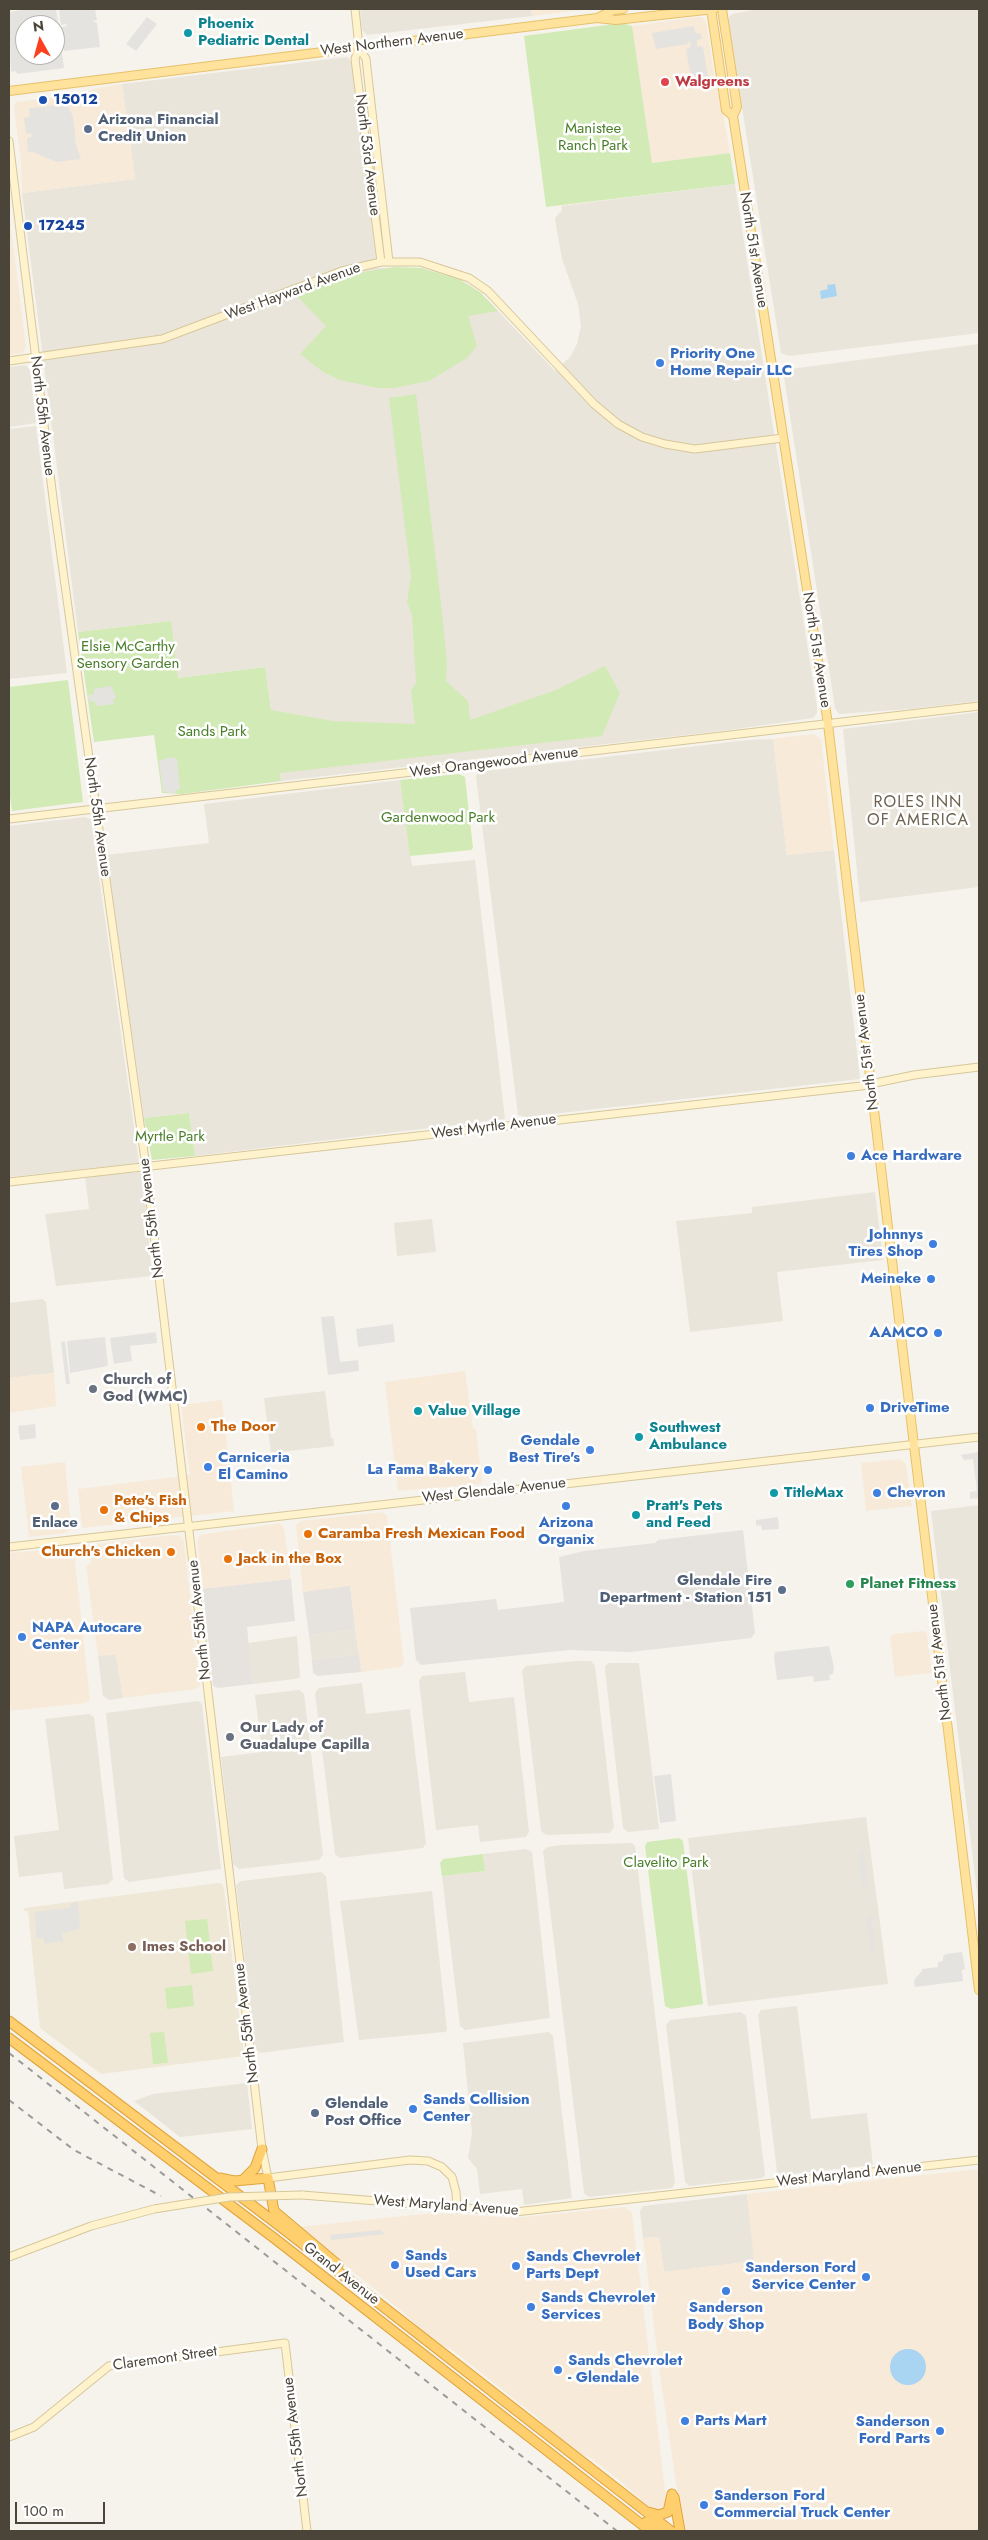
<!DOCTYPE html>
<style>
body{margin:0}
#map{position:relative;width:988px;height:2540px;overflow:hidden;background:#f6f3ec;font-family:Jost,sans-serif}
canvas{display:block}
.frame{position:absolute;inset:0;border:10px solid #4b4439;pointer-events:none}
.north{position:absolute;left:15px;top:15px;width:50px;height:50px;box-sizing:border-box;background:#fff;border:1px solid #b7b4b0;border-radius:50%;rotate:353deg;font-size:14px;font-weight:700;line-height:20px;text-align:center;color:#4b4439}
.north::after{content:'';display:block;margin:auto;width:18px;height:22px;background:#fc3f1d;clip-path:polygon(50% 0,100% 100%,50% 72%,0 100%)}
.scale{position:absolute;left:15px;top:2502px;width:90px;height:22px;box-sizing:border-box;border:2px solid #4b4439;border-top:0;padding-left:6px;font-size:15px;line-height:18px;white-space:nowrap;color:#4b4439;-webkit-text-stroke:4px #fff;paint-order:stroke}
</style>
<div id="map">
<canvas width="988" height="2540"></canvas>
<div class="frame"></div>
<div class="north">N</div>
<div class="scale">100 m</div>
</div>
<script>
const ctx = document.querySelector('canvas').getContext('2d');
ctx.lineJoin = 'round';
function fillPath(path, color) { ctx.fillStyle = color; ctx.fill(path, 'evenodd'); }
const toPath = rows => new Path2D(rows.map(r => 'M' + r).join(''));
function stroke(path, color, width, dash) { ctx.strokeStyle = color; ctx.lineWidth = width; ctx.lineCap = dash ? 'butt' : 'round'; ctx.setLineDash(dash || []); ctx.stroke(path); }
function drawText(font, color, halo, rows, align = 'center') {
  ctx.font = font + ' Jost,sans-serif'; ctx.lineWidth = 5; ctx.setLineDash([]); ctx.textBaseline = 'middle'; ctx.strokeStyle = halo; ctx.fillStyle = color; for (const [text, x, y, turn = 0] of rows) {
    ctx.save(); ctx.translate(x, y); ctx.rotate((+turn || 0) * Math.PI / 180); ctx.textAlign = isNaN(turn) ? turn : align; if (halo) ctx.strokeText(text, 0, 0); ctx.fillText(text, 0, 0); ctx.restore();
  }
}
const residential = toPath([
 [360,9,531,9,532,16,367,35,362,30],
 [759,9,979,9,979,333,789,356,781,353,728,19,732,14],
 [347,57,352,62,377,268,421,268,471,286,481,293,555,371,570,357,577,344,581,326,578,304,562,259,556,225,555,218,562,210,561,206,735,184,817,707,817,713,813,718,729,730,281,781,265,667,177,678,170,621,78,632,22,193,135,179,122,84],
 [979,344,979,701,910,709,839,714,835,708,783,370],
 [26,365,30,371,36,423,9,427,9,367],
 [36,426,67,673,9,679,9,429],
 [979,712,979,887,860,902,843,729],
 [773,739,787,855,834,850,860,1079,526,1117,518,1115,476,776,478,772,748,740],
 [400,780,412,866,475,860,505,1119,195,1156,189,1113,144,1118,106,855,209,843,204,804],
 [84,817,91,819,139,1163,9,1177,9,826],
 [140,1172,143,1175,152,1276,56,1286,45,1214,89,1209,85,1177],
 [875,1192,883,1260,777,1272,783,1321,690,1332,676,1221,752,1213,752,1207],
 [432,1219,436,1252,397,1256,394,1223],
 [42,1299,46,1302,54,1373,9,1378,9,1303],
 [325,1391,331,1438,333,1438,334,1446,271,1453,264,1398],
 [979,1505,979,1909,931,1511],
 [355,1629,359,1654,312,1660,309,1635],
 [297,1636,300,1677,295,1679,253,1684,248,1643],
 [116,1654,123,1698,109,1700,103,1696,98,1656],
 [576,1661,591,1661,595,1666,614,1828,609,1833,546,1835,541,1831,522,1671,526,1666],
 [609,1663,639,1663,659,1829,628,1832,623,1828,605,1670,605,1666],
 [465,1672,469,1702,514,1697,529,1832,526,1837,480,1842,478,1825,436,1830,419,1681,422,1676],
 [362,1683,366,1714,410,1709,426,1843,423,1848,340,1858,335,1854,315,1693,319,1688],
 [299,1690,304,1694,323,1855,319,1860,239,1869,233,1864,221,1757,262,1752,255,1695],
 [198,1701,202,1704,221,1869,129,1882,124,1878,106,1713],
 [89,1714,94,1717,113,1879,108,1884,64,1889,62,1872,19,1877,14,1836,59,1830,45,1719],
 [866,1817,888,1984,708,2006,688,1838],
 [632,1843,635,1846,675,2183,672,2188,589,2197,584,2193,543,1851,547,1847,562,1845],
 [526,1849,532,1852,550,2018,465,2030,460,2026,442,1876,485,1871,483,1854],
 [321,1872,326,1876,344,2042,260,2053,255,2048,236,1885,241,1881],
 [432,1891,447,2030,445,2032,359,2040,340,1901],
 [797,2006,811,2119,867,2113,873,2165,782,2175,777,2172,758,2015,761,2010],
 [741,2012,746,2016,765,2175,762,2178,689,2186,685,2182,666,2025,670,2020],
 [549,2032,553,2036,572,2198,524,2205,522,2189,480,2194,477,2169,468,2158,472,2133,463,2043],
 [247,2083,252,2129,180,2137,134,2101,153,2094],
 [747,2194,755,2261,664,2272,659,2237,643,2238,640,2211,643,2206]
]);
const commercial = toPath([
 [531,9,590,9,532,16],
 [697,17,702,17,706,22,716,86,721,102,730,153,652,163,632,26],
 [122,84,135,179,22,193,21,162,14,108,16,102,79,94,97,88],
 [9,211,26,347,23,353,9,355],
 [812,734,817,736,821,740,834,850,787,855,773,739],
 [465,1371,473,1429,476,1429,482,1484,398,1491,385,1382],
 [54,1373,56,1406,9,1413,9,1378],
 [222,1400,234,1511,82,1528,78,1489,190,1475,181,1405],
 [899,1459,906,1464,912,1506,866,1511,861,1463],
 [65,1462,71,1529,66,1533,29,1537,21,1467],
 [382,1512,387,1516,404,1663,401,1667,361,1672,350,1587,303,1592,296,1525,301,1521],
 [280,1523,284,1528,291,1579,203,1589,197,1541,200,1535],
 [173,1535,180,1536,184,1542,200,1686,196,1689,123,1698,116,1654,98,1656,86,1566,91,1563,89,1551,84,1553,84,1548,88,1545],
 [69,1548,74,1552,90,1700,85,1703,9,1711,9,1553],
 [924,1631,927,1634,932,1673,895,1677,890,1637,894,1634],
 [979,2169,979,2531,683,2530,660,2375,643,2238,659,2237,664,2272,754,2261,747,2194],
 [625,2207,632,2213,667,2507,662,2511,647,2506,624,2484,591,2458,579,2453,555,2435,537,2417,451,2349,440,2345,421,2330,404,2313,298,2227,434,2213,514,2218]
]);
const industrial = toPath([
 [743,1530,755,1633,751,1638,631,1652,570,1650,421,1665,416,1660,410,1608,496,1599,498,1610,564,1602,559,1557,584,1551,655,1543,658,1540],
 [291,1579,295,1621,247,1627,253,1684,218,1688,213,1686,203,1589],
 [350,1586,355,1629,309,1635,303,1592],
 [359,1654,361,1672,318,1676,313,1673,312,1660]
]);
const education = toPath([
 [218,1883,222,1884,224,1888,244,2056,101,2074,40,2028,28,1911,24,1911,24,1908]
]);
const green = toPath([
 [622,23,632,26,652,163,730,153,735,184,546,207,524,36],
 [394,267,421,268,459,279,481,293,498,311,468,316,477,346,467,358,429,381,394,388,378,388,340,380,323,372,300,354,326,326,295,294,346,275],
 [416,394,441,603,447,664,446,681,468,701,470,720,556,690,605,666,620,693,602,736,280,773,281,781,182,794,162,793,154,735,94,742,78,632,171,621,178,678,265,667,271,710,333,721,415,724,411,691,416,683,412,615,407,602,411,576,389,398],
 [68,680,83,802,12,811,9,789,9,687],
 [459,774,465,777,473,848,471,850,410,856,400,780],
 [189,1113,195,1156,152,1160,144,1118],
 [679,1838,683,1841,703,2004,671,2009,665,2006,645,1846,647,1842],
 [483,1854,485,1871,442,1876,440,1863,443,1859],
 [207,1919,213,1971,191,1974,185,1921],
 [192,1985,194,2006,167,2009,165,1988],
 [164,2032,168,2063,153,2064,150,2033]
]);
const parking = toPath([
 [30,9,56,9,64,68,18,74,15,71,11,72,9,12],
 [25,25,55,25,55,55,25,55],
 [59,9,95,9,97,20,92,21,97,23,100,47,64,51,62,27,67,26,66,24,61,25],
 [147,17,157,24,136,51,126,44],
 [694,26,695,33,700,33,702,39,697,40,697,46,703,47,710,88,704,89,696,82,692,83,686,49,691,47,689,40,688,44,656,49,652,33],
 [67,104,73,117,76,145,81,159,56,162,33,152,28,152,27,138,32,137,31,133,26,134,24,118,30,117,29,108,46,107,47,112,47,106],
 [111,686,116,697,113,700,114,704,97,706,94,701,89,701,88,695,94,694,94,689],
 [171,757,177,759,180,789,176,790,175,794,163,791,159,761],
 [334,1316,340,1362,358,1360,359,1371,328,1375,321,1317],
 [393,1324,395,1342,358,1347,356,1329],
 [156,1332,157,1343,130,1346,132,1361,114,1364,110,1338],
 [105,1337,108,1366,70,1373,67,1341],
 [65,1341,70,1384,66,1384,61,1342],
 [35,1424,36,1438,20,1440,18,1426],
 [979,1452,979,1498,970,1499,970,1492,977,1491,973,1459,964,1460,961,1455],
 [778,1517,779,1529,762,1530,761,1525,756,1526,756,1520],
 [829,1646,834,1667,833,1674,829,1675,830,1680,814,1682,813,1676,777,1680,774,1657,775,1652],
 [671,1774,676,1821,660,1823,654,1776],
 [864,1849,868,1887,862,1885,859,1856],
 [78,1902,80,1929,62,1933,63,1941,45,1944,43,1938,36,1938,35,1912,69,1908,72,1903],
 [871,1914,875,1952,871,1953,866,1919],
 [962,1952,965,1969,962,1970,963,1981,915,1987,914,1980,921,1972,922,1969,938,1967,938,1962,943,1961,943,1956,946,1954],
 [379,2230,386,2234,331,2240,330,2235]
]);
const water = toPath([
 [835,284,837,296,821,299,820,291,828,289,827,285],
 '890 2367a18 18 0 1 1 36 0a18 18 0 1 1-36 0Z'
]);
const secondary = toPath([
 [355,9,359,47,366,59,389,262],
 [359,47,355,59,381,262],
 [9,141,54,506,146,1167,262,2149,268,2178,410,2160,428,2161,442,2167,452,2177,456,2192,457,2209],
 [9,361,162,339,342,271,381,262,420,262,469,278,488,291,594,404,618,424,642,437,665,444,695,449,783,438],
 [9,819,979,706],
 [9,1182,861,1086,914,1075,979,1067],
 [9,1547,979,1437],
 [302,2195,515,2212,979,2160],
 [9,2257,91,2226,154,2209],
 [9,2437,34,2427,109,2366,285,2343,307,2531]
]);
const primary = toPath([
 [711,9,726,110,733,116,828,724,979,1990],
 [722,9,737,107,733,116],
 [597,18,614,10,623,9],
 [9,91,597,18,616,20,714,9]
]);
const highway = toPath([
 [9,2021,281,2227,671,2531],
 [9,2038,274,2238,650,2531],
 [220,2178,234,2181,268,2178,274,2211,338,2265],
 [243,2180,255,2168,262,2149],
 [674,2497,680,2531],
 [648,2512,659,2515,668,2512,672,2494],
 [646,2522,660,2531]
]);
const rail = toPath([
 [9,2053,617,2531],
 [9,2100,74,2150,161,2196],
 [512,2531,538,2531]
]);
const secondaryBridge = toPath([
 [154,2209,229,2197,302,2195]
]);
const markers = [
 [188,33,5,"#0f9aa8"],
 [665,82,5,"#e0444e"],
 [43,100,5,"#1a4fb4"],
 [88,129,5,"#5c6f8a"],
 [28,226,5,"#1a4fb4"],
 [660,363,5,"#3f7fe0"],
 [851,1156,5,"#3f7fe0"],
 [933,1244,5,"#3f7fe0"],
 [931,1279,5,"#3f7fe0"],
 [938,1333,5,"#3f7fe0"],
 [93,1389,5,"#6b7280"],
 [870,1408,5,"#3f7fe0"],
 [418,1411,5,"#0f9aa8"],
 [201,1427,5,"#e8710a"],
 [639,1437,5,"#0f9aa8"],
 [590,1450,5,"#3f7fe0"],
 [208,1467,5,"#3f7fe0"],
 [488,1470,5,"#3f7fe0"],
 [774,1493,5,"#0f9aa8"],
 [877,1493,5,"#3f7fe0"],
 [55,1506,5,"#5c6f8a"],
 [566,1506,5,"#3f7fe0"],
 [104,1510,5,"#e8710a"],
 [636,1515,5,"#0f9aa8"],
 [308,1534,5,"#e8710a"],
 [171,1552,5,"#e8710a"],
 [228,1559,5,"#e8710a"],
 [850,1584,5,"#2e9e5b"],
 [782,1590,5,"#5c6f8a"],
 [22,1637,5,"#3f7fe0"],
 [230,1737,5,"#6b7280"],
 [132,1947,5,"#8d6e63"],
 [413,2109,5,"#3f7fe0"],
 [315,2113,5,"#5c6f8a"],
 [395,2265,5,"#3f7fe0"],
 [516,2266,5,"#3f7fe0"],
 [866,2277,5,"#3f7fe0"],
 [726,2291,5,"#3f7fe0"],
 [531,2307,5,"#3f7fe0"],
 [558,2370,5,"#3f7fe0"],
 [685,2421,5,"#3f7fe0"],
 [940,2431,5,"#3f7fe0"],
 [704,2505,5,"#3f7fe0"]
];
const cultureNames = [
 ["Phoenix",198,24],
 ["Pediatric Dental",198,41],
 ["Value Village",428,1411],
 ["Southwest",649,1428],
 ["Ambulance",649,1445],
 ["TitleMax",784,1493],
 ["Pratt's Pets",646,1506],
 ["and Feed",646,1523]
];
const streetNames = [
 ["West Northern Avenue",392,43,-7],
 ["North 53rd Avenue",367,155,83],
 ["North 51st Avenue",753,250,81],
 ["West Hayward Avenue",293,292,-20],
 ["North 55th Avenue",42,416,83],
 ["North 51st Avenue",816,650,81],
 ["West Orangewood Avenue",494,763,-7],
 ["North 55th Avenue",97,817,82],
 ["North 51st Avenue",867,1052,-97],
 ["West Myrtle Avenue",494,1127,-7],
 ["North 55th Avenue",152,1218,-97],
 ["West Glendale Avenue",494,1491,-6],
 ["North 55th Avenue",200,1620,-96],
 ["North 51st Avenue",940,1662,-97],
 ["North 55th Avenue",247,2023,-97],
 ["West Maryland Avenue",849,2175,-6],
 ["West Maryland Avenue",446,2206,4],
 ["Grand Avenue",341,2274,38],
 ["Claremont Street",165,2359,-8],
 ["North 55th Avenue",296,2437,-97]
];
const healthNames = [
 ["Walgreens",675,82]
];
const transitNames = [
 ["15012",53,100],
 ["17245",38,226]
];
const serviceNames = [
 ["Arizona Financial",98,120],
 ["Credit Union",98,137],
 ["Enlace",55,1523,"center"],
 ["Glendale Fire",772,1581,"right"],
 ["Department - Station 151",772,1598,"right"],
 ["Glendale",325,2104],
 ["Post Office",325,2121]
];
const parkNames = [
 ["Manistee",593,129],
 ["Ranch Park",593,146],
 ["Elsie McCarthy",128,647],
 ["Sensory Garden",128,664],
 ["Sands Park",212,732],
 ["Gardenwood Park",438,818],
 ["Myrtle Park",170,1137],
 ["Clavelito Park",666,1863]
];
const shopNames = [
 ["Priority One",670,354],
 ["Home Repair LLC",670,371],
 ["Ace Hardware",861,1156],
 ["Johnnys",923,1235,"right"],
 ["Tires Shop",923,1252,"right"],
 ["Meineke",921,1279,"right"],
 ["AAMCO",928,1333,"right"],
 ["DriveTime",880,1408],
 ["Gendale",580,1441,"right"],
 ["Best Tire's",580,1458,"right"],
 ["Carniceria",218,1458],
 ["El Camino",218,1475],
 ["La Fama Bakery",478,1470,"right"],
 ["Chevron",887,1493],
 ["Arizona",566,1523,"center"],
 ["Organix",566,1540,"center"],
 ["NAPA Autocare",32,1628],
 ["Center",32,1645],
 ["Sands Collision",423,2100],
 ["Center",423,2117],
 ["Sands",405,2256],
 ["Used Cars",405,2273],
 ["Sands Chevrolet",526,2257],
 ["Parts Dept",526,2274],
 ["Sanderson Ford",856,2268,"right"],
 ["Service Center",856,2285,"right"],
 ["Sands Chevrolet",541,2298],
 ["Services",541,2315],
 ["Sanderson",726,2308,"center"],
 ["Body Shop",726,2325,"center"],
 ["Sands Chevrolet",568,2361],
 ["- Glendale",568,2378],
 ["Parts Mart",695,2421],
 ["Sanderson",930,2422,"right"],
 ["Ford Parts",930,2439,"right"],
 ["Sanderson Ford",714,2496],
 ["Commercial Truck Center",714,2513]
];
const worshipNames = [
 ["Church of",103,1380],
 ["God (WMC)",103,1397],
 ["Our Lady of",240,1728],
 ["Guadalupe Capilla",240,1745]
];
const foodNames = [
 ["The Door",211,1427],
 ["Pete's Fish",114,1501],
 ["& Chips",114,1518],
 ["Caramba Fresh Mexican Food",318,1534],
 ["Church's Chicken",161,1552,"right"],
 ["Jack in the Box",238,1559]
];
const leisureNames = [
 ["Planet Fitness",860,1584]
];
const educationNames = [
 ["Imes School",142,1947]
];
const neighbourhoodNames = [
 ["ROLES INN",918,803],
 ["OF AMERICA",918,821]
];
fillPath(residential, '#eae5da');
fillPath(commercial, '#f7ead8');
fillPath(industrial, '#e6e2dd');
fillPath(education, '#efe8d6');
fillPath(green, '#d2eab5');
fillPath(parking, '#e5e3e0');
fillPath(water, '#a9d4f2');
stroke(secondary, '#d6c79b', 9);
stroke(primary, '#e6c16a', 10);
stroke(highway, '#e0a43c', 11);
stroke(secondary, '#fff3cd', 7);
stroke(primary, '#ffe39c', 8);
stroke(highway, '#ffcf6e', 9);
stroke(rail, '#9a9a9a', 2, [6, 6]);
stroke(secondaryBridge, '#d6c79b', 9, []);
stroke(secondaryBridge, '#fff3cd', 7);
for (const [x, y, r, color] of markers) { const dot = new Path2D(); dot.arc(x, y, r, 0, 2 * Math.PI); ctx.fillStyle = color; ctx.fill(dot); stroke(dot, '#fff', 2); }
drawText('bold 15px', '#0d838f', '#fff', cultureNames, 'left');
drawText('15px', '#4b4439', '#fff', streetNames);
drawText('bold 15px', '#be3a42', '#fff', healthNames, 'left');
drawText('bold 15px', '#164399', '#fff', transitNames, 'left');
drawText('bold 15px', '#4e5e75', '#fff', serviceNames, 'left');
drawText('15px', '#4a7f2a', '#fff', parkNames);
drawText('bold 15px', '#366cbe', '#fff', shopNames, 'left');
drawText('bold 15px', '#5b616d', '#fff', worshipNames, 'left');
drawText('bold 15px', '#c56008', '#fff', foodNames, 'left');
drawText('bold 15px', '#27864d', '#fff', leisureNames, 'left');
drawText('bold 15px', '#785e54', '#fff', educationNames, 'left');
ctx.letterSpacing = '1px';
drawText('16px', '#6e6250', '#fff', neighbourhoodNames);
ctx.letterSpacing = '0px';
</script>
